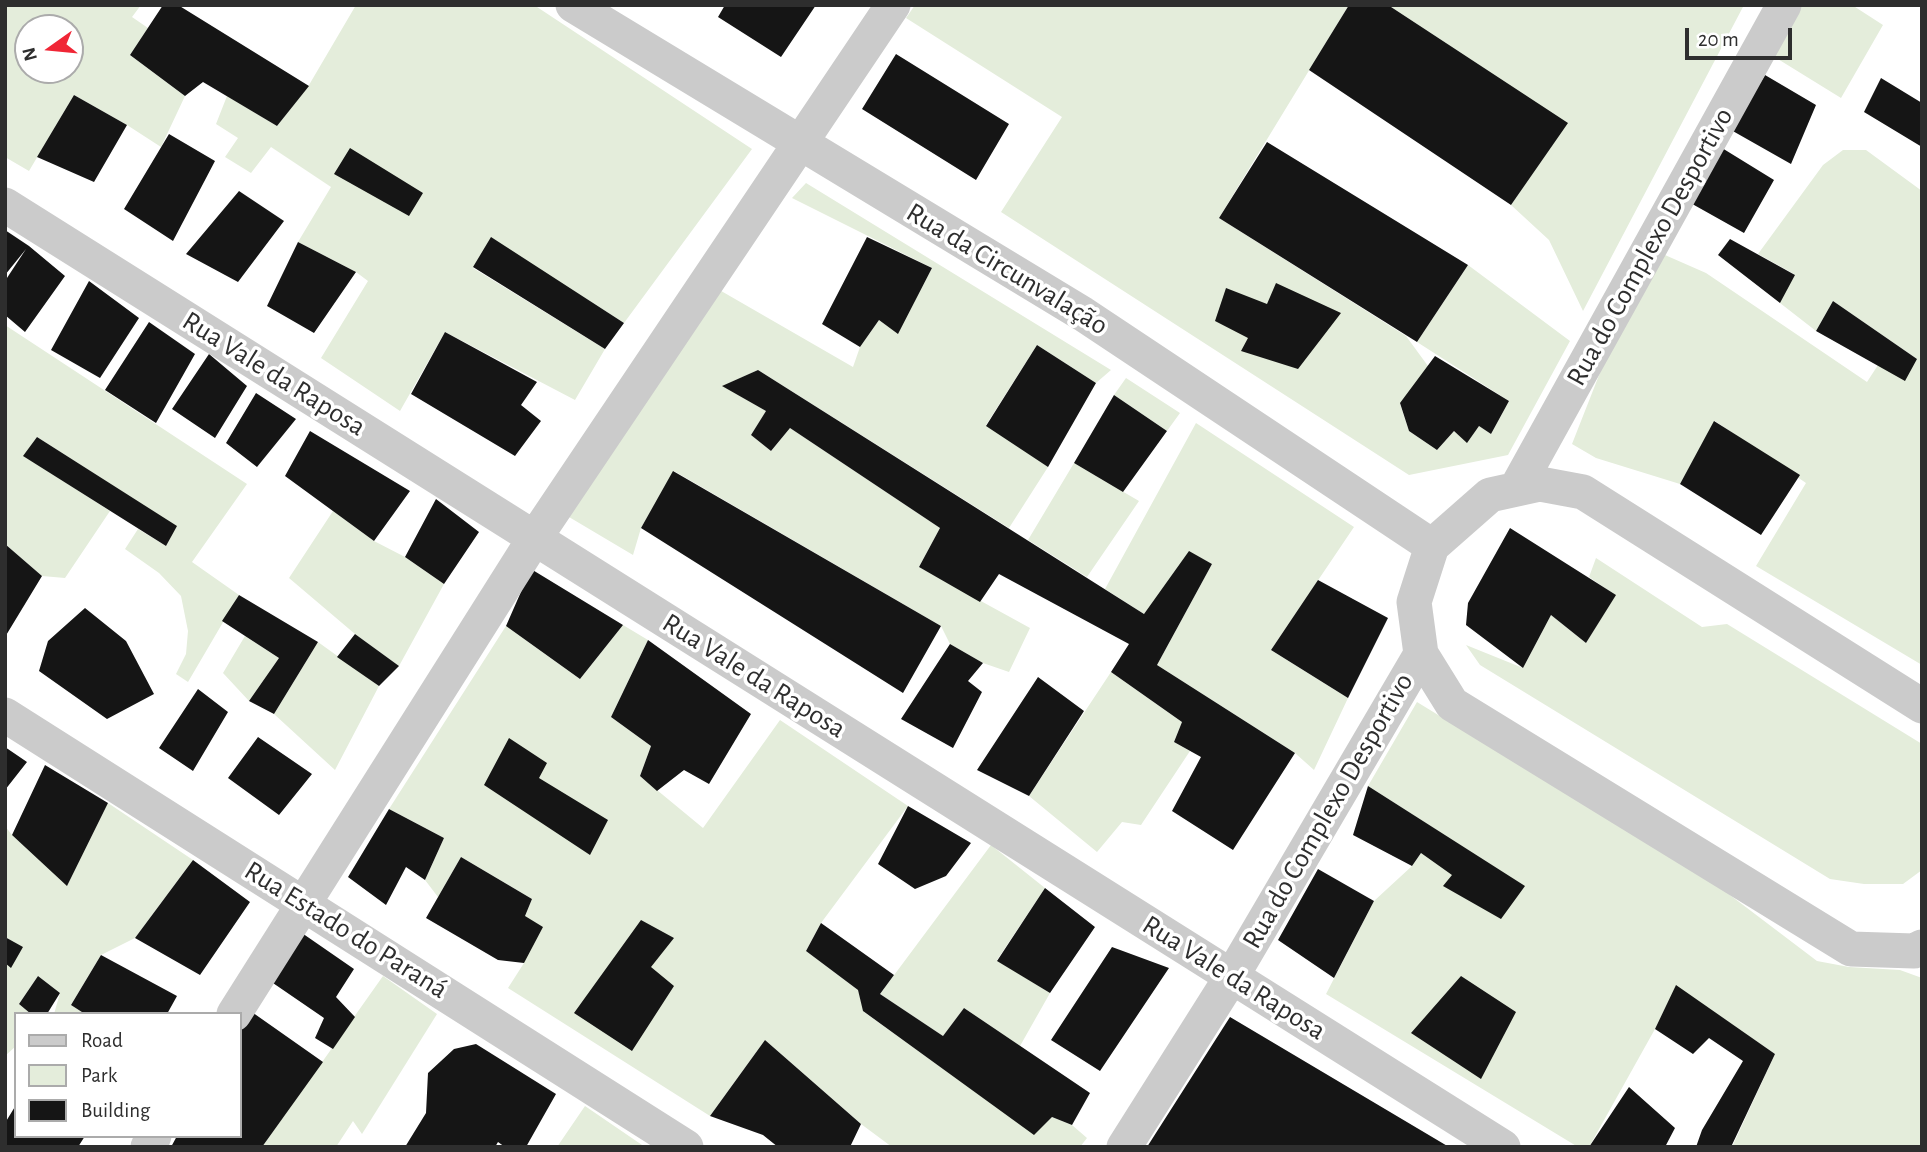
<!DOCTYPE html>
<meta charset="utf-8">
<style>
body{margin:0}
#map{position:relative;width:1927px;height:1152px;overflow:hidden;background:#fff;font-family:"Alegreya Sans",sans-serif}
canvas{display:block}
.frame{position:absolute;inset:0;border:7px solid #2e2e2e;pointer-events:none}
.legend{position:absolute;left:14px;top:1012px;width:228px;height:126px;box-sizing:border-box;background:#fff;border:2px solid #ababab;margin:0;padding:9px 12px;list-style:none;font-size:21px;color:#2e2e2e}
.legend li{display:flex;align-items:center;gap:14px;height:35px}
.legend b{width:35px;border:2px solid #ababab}
.north{position:absolute;left:14px;top:14px;width:70px;height:70px;box-sizing:border-box;background:#fff;border:2px solid #ababab;border-radius:50%;rotate:255deg;font-size:19px;font-weight:700;line-height:28px;text-align:center;color:#2e2e2e}
.north::after{content:'';display:block;margin:auto;width:24px;height:32px;background:#f02636;clip-path:polygon(50% 0,100% 100%,50% 72%,0 100%)}
.scale{position:absolute;left:1685px;top:28px;width:107px;height:32px;box-sizing:border-box;border:4px solid #2e2e2e;border-top:0;padding-left:9px;font-size:21px;line-height:24px;white-space:nowrap;color:#2e2e2e;-webkit-text-stroke:5px #fff;paint-order:stroke}
</style>
<div id="map">
<canvas width="1927" height="1152"></canvas>
<div class="frame"></div>
<ul class="legend">
<li><b style="height:9px;background:#cbcbcb"></b>Road</li>
<li><b style="height:19px;background:#e4eddb"></b>Park</li>
<li><b style="height:19px;background:#151515"></b>Building</li>
</ul>
<div class="north">N</div>
<div class="scale">20 m</div>
</div>
<script>
const ctx = document.querySelector('canvas').getContext('2d');
ctx.lineJoin = 'round';
function fillPath(path, color) { ctx.fillStyle = color; ctx.fill(path, 'evenodd'); }
const toPath = rows => new Path2D(rows.map(r => 'M' + r).join(''));
function stroke(path, color, width, dash) { ctx.strokeStyle = color; ctx.lineWidth = width; ctx.lineCap = dash ? 'butt' : 'round'; ctx.setLineDash(dash || []); ctx.stroke(path); }
function drawText(font, color, halo, rows, align = 'center') {
  ctx.font = font + ' "Alegreya Sans",sans-serif'; ctx.lineWidth = 7; ctx.setLineDash([]); ctx.textBaseline = 'middle'; ctx.strokeStyle = halo; ctx.fillStyle = color; for (const [text, x, y, turn = 0] of rows) {
    ctx.save(); ctx.translate(x, y); ctx.rotate((+turn || 0) * Math.PI / 180); ctx.textAlign = isNaN(turn) ? turn : align; if (halo) ctx.strokeText(text, 0, 0); ctx.fillText(text, 0, 0); ctx.restore();
  }
}
const green = toPath([
 [5,5,141,5,132,17,148,28,130,55,185,96,161,147,127,125,74,95,29,171,5,157],
 [28,28,70,28,70,70,28,70],
 [356,5,534,5,752,149,624,323,491,238,473,268,605,349,575,400,445,332,400,411,321,358,368,281,356,272,298,242,331,187,271,147,251,173,225,157,238,138,216,124,227,96,277,126,309,85],
 [915,5,1349,5,1219,218,1406,336,1428,366,1400,404,1409,431,1437,450,1454,431,1467,442,1479,426,1491,434,1509,401,1417,342,1468,265,1570,341,1508,455,1409,475,1001,212,1062,117,906,18],
 [1388,5,1744,5,1583,311,1549,240,1511,205,1567,123],
 [1784,5,1852,5,1883,25,1841,98,1760,48],
 [1843,150,1866,150,1922,191,1922,665,1756,566,1806,483,1715,421,1680,484,1596,458,1572,444,1649,248,1706,273,1867,382,1878,365,1917,359,1833,301,1816,331,1780,303,1794,274,1758,254,1823,165],
 [806,183,1111,370,1096,383,1037,345,986,425,1048,467,1009,528,758,370,723,386,766,411,751,435,771,451,790,428,940,528,919,567,1030,628,1009,672,983,663,950,644,941,626,674,471,641,528,633,555,569,517,716,288,853,367,860,347,879,320,898,333,932,268,792,198],
 [5,325,247,484,192,562,239,595,188,682,176,674,186,654,188,631,181,596,159,573,125,549,138,529,166,546,176,526,37,437,24,456,110,511,65,578,42,576,5,544],
 [1126,378,1180,413,1167,431,1114,395],
 [1196,423,1354,527,1271,650,1348,698,1314,770,1295,753,1157,665,1212,564,1189,552,1144,614,1105,589],
 [1074,463,1139,501,1087,577,1028,540],
 [333,511,374,541,405,557,444,584,399,666,355,634,289,578],
 [1596,558,1702,627,1727,624,1922,744,1922,870,1903,884,1864,884,1830,879,1480,665,1466,645,1523,668,1551,615,1586,643,1615,595,1589,577],
 [623,625,648,640,611,717,651,746,640,776,703,828,780,720,908,806,821,923,806,951,858,990,864,1012,1034,1134,1052,1117,1072,1125,1087,1138,1080,1147,892,1147,861,1124,765,1040,710,1116,508,988,524,963,525,916,532,899,461,857,438,897,425,880,444,838,389,809,506,626,580,679],
 [245,636,279,658,249,701,223,673],
 [318,642,379,686,335,770,274,714],
 [1111,672,1182,722,1174,742,1190,751,1141,825,1122,822,1097,852,1029,796],
 [1417,702,1722,889,1817,961,1849,967,1900,970,1922,978,1922,1147,1732,1147,1775,1054,1676,986,1655,1029,1589,1147,1578,1147,1326,994,1374,901,1412,866,1421,853,1524,886,1368,786],
 [108,803,193,860,135,938,101,955,71,1005,85,1014,54,1014,60,993,38,976,19,1004,31,1014,16,1014,16,1046,5,1056,5,963,22,947,5,937,5,826,12,835,67,885],
 [991,845,1045,888,997,960,1050,993,1020,1046,964,1008,943,1036,880,994],
 [383,976,437,1014,362,1134,353,1121,336,1147,262,1147],
 [585,1106,645,1147,557,1147]
]);
const building = toPath([
 [163,5,178,5,309,86,277,126,203,82,185,96,130,55],
 [725,5,816,5,781,57,718,17],
 [1349,5,1388,5,1568,123,1511,205,1309,70],
 [896,54,1009,124,976,180,862,109],
 [1765,75,1816,105,1791,164,1731,130],
 [1881,78,1922,103,1922,147,1864,112],
 [74,95,127,125,94,182,37,157],
 [169,134,215,161,173,241,124,209],
 [1709,140,1774,180,1744,233,1678,196],
 [1267,142,1468,265,1417,342,1219,218],
 [350,148,423,193,409,216,334,174],
 [239,191,284,221,238,282,186,254],
 [5,230,29,246,65,276,25,332,5,315,5,281,26,249,5,275],
 [491,237,624,323,605,349,473,267],
 [867,237,932,268,898,334,879,320,860,347,822,324],
 [1730,239,1795,275,1780,303,1718,255],
 [298,242,356,272,314,333,267,306],
 [89,281,139,318,100,378,51,350],
 [1276,283,1341,313,1298,369,1241,351,1248,338,1215,321,1226,288,1267,304],
 [1833,301,1917,359,1905,381,1816,331],
 [149,322,195,354,156,423,105,390],
 [445,332,537,382,521,405,541,421,515,456,411,394],
 [1037,345,1096,383,1048,467,986,426],
 [209,354,247,386,215,438,172,409],
 [1435,356,1509,401,1491,434,1479,426,1467,443,1454,431,1437,450,1409,431,1400,403],
 [758,370,1144,614,1189,551,1212,564,1157,665,1295,753,1233,850,1172,811,1201,757,1174,742,1182,722,1111,672,1129,644,999,574,980,602,919,567,940,528,790,428,771,451,751,435,766,411,722,386],
 [256,393,296,419,257,467,226,443],
 [1114,395,1167,431,1123,492,1074,463],
 [1714,421,1800,475,1761,535,1680,484],
 [310,431,410,491,374,541,285,476],
 [37,437,177,526,166,546,23,456],
 [673,471,941,626,903,693,641,528],
 [436,499,479,532,444,584,405,557],
 [1510,528,1616,595,1586,643,1551,615,1523,668,1466,625,1468,603],
 [5,544,42,576,5,637],
 [531,569,623,625,580,679,506,626],
 [1318,580,1388,618,1348,698,1271,650],
 [239,595,318,642,274,714,249,701,279,658,222,621],
 [85,608,126,641,154,694,107,719,39,671,48,641],
 [355,634,399,666,379,686,337,657],
 [648,640,751,714,709,784,684,770,657,791,640,776,651,746,611,717],
 [950,644,983,663,968,681,982,692,953,748,901,719],
 [1038,677,1084,711,1029,796,977,770],
 [198,689,228,712,193,771,159,748],
 [258,737,312,774,279,815,228,778],
 [509,738,547,763,539,778,608,820,590,855,484,785],
 [5,747,27,762,5,790],
 [45,765,108,803,67,886,12,835],
 [1368,786,1525,886,1501,919,1443,886,1452,875,1421,853,1412,866,1353,835],
 [908,806,971,843,946,876,915,889,878,864],
 [389,809,444,838,425,880,406,867,386,905,348,877],
 [461,857,532,899,525,916,543,927,524,963,498,960,426,918],
 [193,860,250,902,200,975,135,938],
 [1318,869,1374,901,1334,978,1278,940],
 [1045,888,1095,927,1050,993,997,961],
 [641,920,674,938,651,967,674,986,632,1051,574,1013],
 [821,923,894,975,880,994,943,1036,964,1008,1090,1093,1072,1125,1052,1117,1034,1135,863,1011,858,990,806,951],
 [299,931,354,969,336,997,355,1017,333,1049,315,1038,324,1018,270,981],
 [5,937,23,947,11,968,5,963],
 [1112,947,1169,968,1100,1071,1051,1040],
 [101,955,177,996,167,1014,85,1014,71,1005],
 [38,976,60,993,47,1014,31,1014,19,1004],
 [1461,976,1516,1012,1481,1079,1411,1033],
 [1676,985,1775,1054,1731,1147,1696,1147,1702,1130,1743,1061,1709,1038,1693,1054,1655,1029],
 [249,1010,323,1062,262,1147,171,1147,177,1136,240,1136,240,1027],
 [1230,1017,1449,1147,1147,1147],
 [765,1040,861,1124,850,1147,778,1147,763,1135,710,1116],
 [476,1044,556,1094,526,1147,505,1147,498,1142,495,1147,405,1147,426,1113,428,1073,454,1049],
 [1629,1087,1675,1128,1665,1147,1589,1147],
 [16,1105,16,1136,85,1136,78,1147,5,1147,5,1123]
]);
const minor = toPath([
 [573,5,1083,314,1432,546],
 [5,205,1503,1147],
 [1516,489,1784,5],
 [1922,706,1583,492,1540,484,1490,495,1432,546,1414,602,1421,654,1452,704,1851,949,1914,951,1922,947],
 [5,715,686,1147],
 [234,1014,534,539,893,5],
 [148,1147,154,1136],
 [1124,1147,1232,976,1421,654]
]);
const streetNames = [
 ["Rua do Complexo Desportivo",1650,247,-61],
 ["Rua da Circunvalação",1007,269,31],
 ["Rua Vale da Raposa",274,374,32],
 ["Rua Vale da Raposa",754,676,32],
 ["Rua do Complexo Desportivo",1328,811,-60],
 ["Rua Estado do Paraná",346,930,32],
 ["Rua Vale da Raposa",1234,978,32]
];
fillPath(green, '#e4eddb');
fillPath(building, '#151515');
stroke(minor, '#cbcbcb', 35);
drawText('28px', '#2e2e2e', '#fff', streetNames);
</script>
